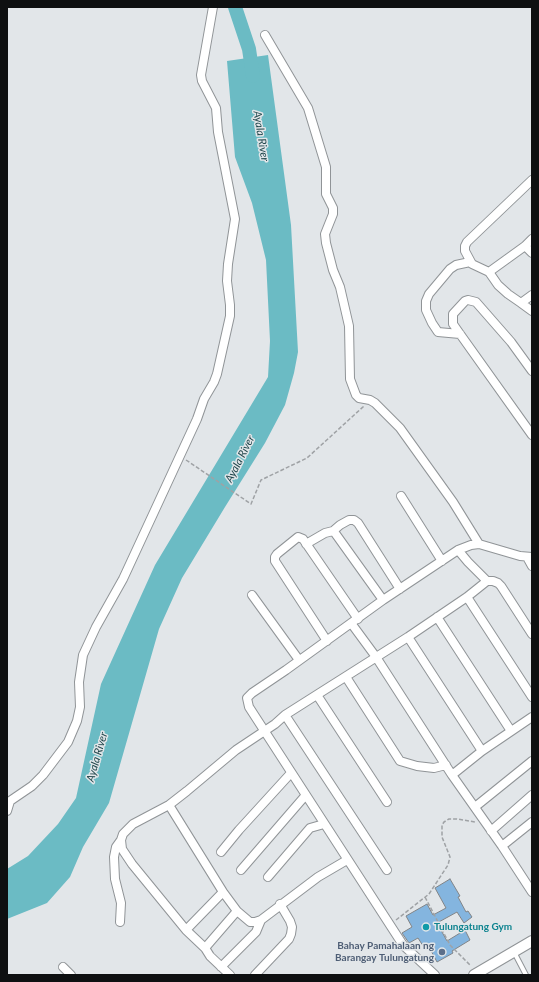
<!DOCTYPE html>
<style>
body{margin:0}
#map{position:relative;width:539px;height:982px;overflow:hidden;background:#e2e6e9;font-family:Lato,sans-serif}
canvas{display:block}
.frame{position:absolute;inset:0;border:8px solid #0e1011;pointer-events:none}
</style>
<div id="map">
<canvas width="539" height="982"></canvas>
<div class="frame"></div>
</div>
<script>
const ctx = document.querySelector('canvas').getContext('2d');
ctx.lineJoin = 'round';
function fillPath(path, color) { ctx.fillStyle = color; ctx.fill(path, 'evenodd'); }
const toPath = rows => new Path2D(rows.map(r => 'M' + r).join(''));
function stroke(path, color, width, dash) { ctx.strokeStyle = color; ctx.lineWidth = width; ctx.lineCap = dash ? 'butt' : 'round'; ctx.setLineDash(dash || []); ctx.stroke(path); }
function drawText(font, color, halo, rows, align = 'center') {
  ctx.font = font + ' Lato,sans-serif'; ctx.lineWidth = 3; ctx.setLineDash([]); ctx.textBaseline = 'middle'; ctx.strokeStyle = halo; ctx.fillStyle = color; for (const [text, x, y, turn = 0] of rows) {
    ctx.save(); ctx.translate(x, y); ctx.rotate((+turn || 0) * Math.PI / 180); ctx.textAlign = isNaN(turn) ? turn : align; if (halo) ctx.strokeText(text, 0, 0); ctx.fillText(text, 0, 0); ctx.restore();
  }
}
const water = toPath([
 [268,55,291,225,298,352,294,373,285,405,265,443,225,507,182,578,159,629,109,803,83,847,70,877,47,903,7,919,7,869,28,856,58,824,76,798,101,684,155,565,268,377,270,341,266,260,252,203,235,157,227,61]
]);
const river = toPath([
 [235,7,249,49,253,76]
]);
const building = toPath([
 [450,879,460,896,458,897,466,912,468,911,472,917,464,923,457,912,437,923,447,941,465,930,470,940,452,951,453,953,437,962,429,947,425,949,418,938,409,943,402,933,412,927,406,916,427,904,433,915,446,908,435,888,450,879]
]);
const path = toPath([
 [186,460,251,504,261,480,307,458,364,406],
 [425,897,450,945,471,966],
 [396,920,429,894,448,865,450,857,442,837,442,825,444,822,449,819,457,819,475,822]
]);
const service = toPath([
 [514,952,526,975]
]);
const minor = toPath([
 [265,35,308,108,326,167,326,194,333,208,333,214,325,234,326,243,333,270,340,287,349,326,350,379,356,395,359,398,370,400,375,403,400,428,453,502,479,544],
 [532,180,467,242,465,246,465,251,472,264,489,272,525,246,532,239],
 [525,246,532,253],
 [489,272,498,285,508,294,521,303,532,295],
 [521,303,532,311],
 [460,334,438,332,432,323,426,310,426,301,429,294,450,269,456,265,470,262],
 [532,371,511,342,476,302,468,300,465,301,453,314,453,324,460,334,532,435],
 [401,496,442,561],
 [333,531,340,525,349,520,354,520,358,523,400,589],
 [306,544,325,533,333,531,335,533,383,600],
 [527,557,532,566],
 [487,581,493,581,498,583,501,586,532,634],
 [252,595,299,660],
 [467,597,532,697],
 [437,617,511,731],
 [351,623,376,657,452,775,502,846,532,892],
 [408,637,482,751],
 [327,641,275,561,275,557,277,554,298,537,303,539,358,619],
 [346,677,400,761,417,766,434,768,446,765],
 [317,695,387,802],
 [285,715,387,870],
 [452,775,482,751,532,717],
 [169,805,223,892,237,911,250,922,255,922,261,920,318,877,347,860],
 [475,807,532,761],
 [7,811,10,801,32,786,43,775,68,742,77,721,80,707,79,682,83,655,96,627,123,579,197,419,204,399,214,382,217,374,230,316,230,305,227,281,228,264,235,219,218,132,216,108,202,81,201,75,213,7],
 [491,831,532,795],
 [502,846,532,822],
 [221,852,239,830,291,773],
 [241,870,305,796],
 [268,877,310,828,324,824],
 [120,922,121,903,115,879,114,857,116,847,121,840],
 [186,930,223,892],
 [205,948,237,911],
 [63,967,71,975],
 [221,967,256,932,261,920],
 [230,975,210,956,205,948,186,930,132,864,122,849,121,840,123,834,133,824,169,805,187,791,236,750,275,724,285,715,408,637,467,597,487,581,468,562,458,550],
 [255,975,289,939,291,934,292,927,290,921,280,904],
 [435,975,403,945,249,707,247,698,252,693,286,670,383,600,458,550,471,545,479,544,520,556,532,557]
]);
const tertiary = toPath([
 [474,975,532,941]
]);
const markers = [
 [426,927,4,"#0f9aa8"],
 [442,952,4,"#5c6f8a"]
];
const cultureNames = [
 ["Tulungatung Gym",434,927]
];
const serviceNames = [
 ["Bahay Pamahalaan ng",434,946],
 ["Barangay Tulungatung",434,958]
];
const waterNames = [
 ["Ayala River",261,136,81],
 ["Ayala River",240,459,-63],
 ["Ayala River",97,757,-74]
];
fillPath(water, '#6bbbc4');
stroke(river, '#6bbbc4', 14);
fillPath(building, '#84b5df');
stroke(building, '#818487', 1);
stroke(service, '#909497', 6);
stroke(minor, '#909497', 10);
stroke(tertiary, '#909497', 12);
stroke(path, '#9fa2a5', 1.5, [4, 2]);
stroke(service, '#fff', 4);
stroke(minor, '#fff', 8);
stroke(tertiary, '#fff', 10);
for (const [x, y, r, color] of markers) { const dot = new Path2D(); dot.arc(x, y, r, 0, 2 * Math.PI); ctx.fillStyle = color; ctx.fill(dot); stroke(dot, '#e2e6e9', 1.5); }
drawText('bold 10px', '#0d838f', '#e2e6e9', cultureNames, 'left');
drawText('bold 10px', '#4e5e75', '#e2e6e9', serviceNames, 'right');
drawText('italic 11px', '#21474c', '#e2e6e9', waterNames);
</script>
